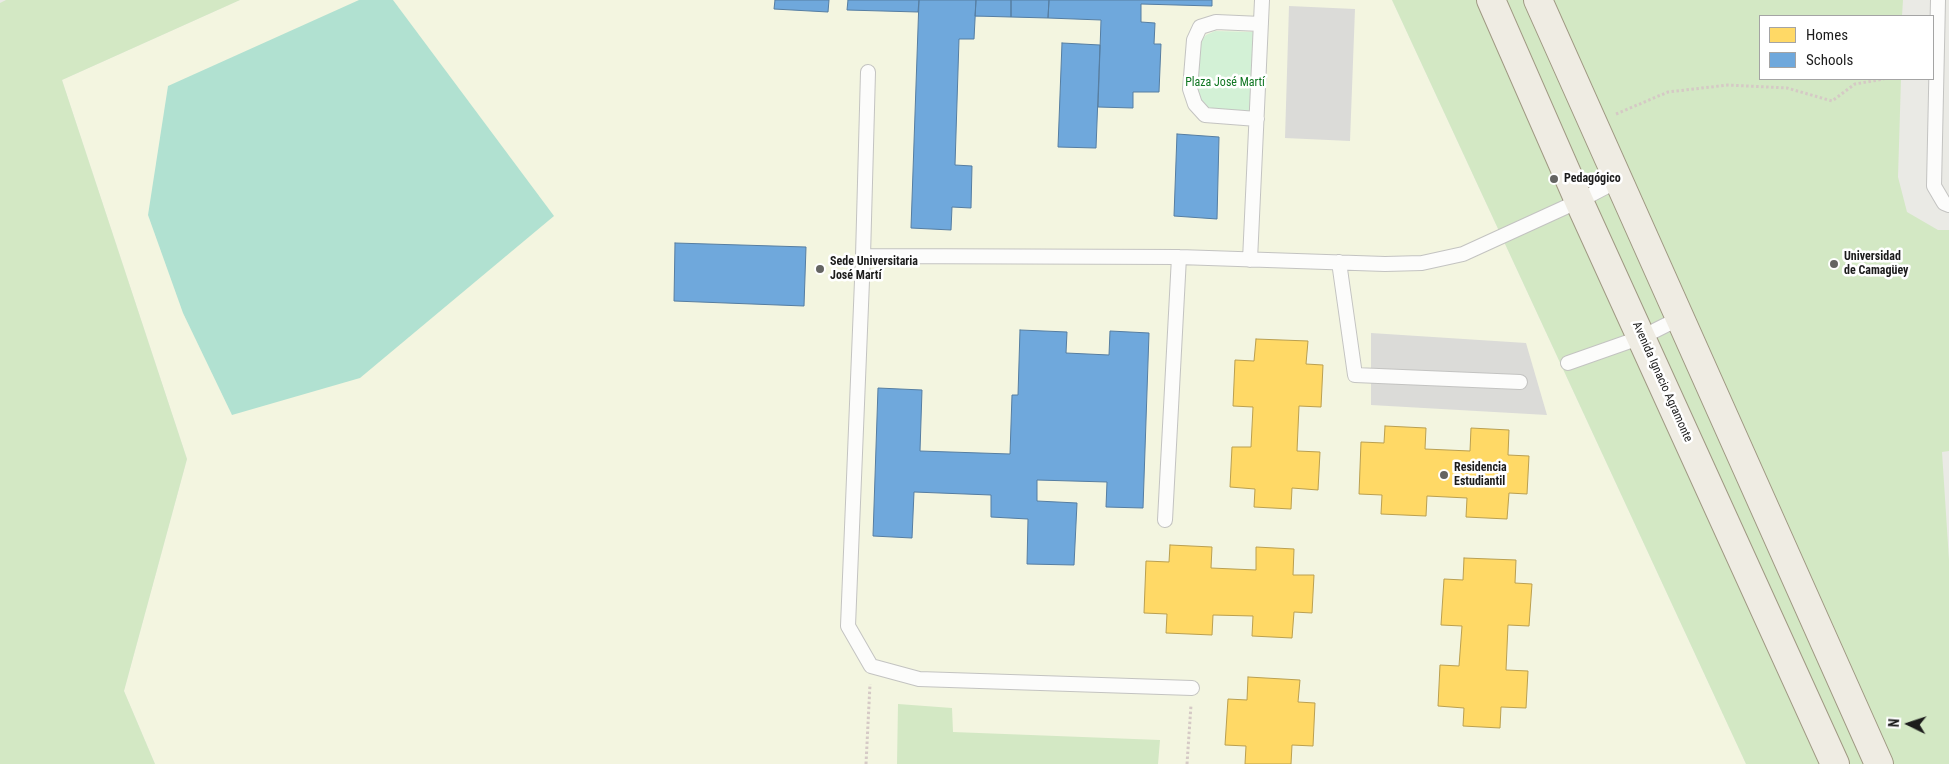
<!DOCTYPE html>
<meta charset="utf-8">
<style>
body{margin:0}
#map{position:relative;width:1949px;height:764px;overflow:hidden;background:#eaeae5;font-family:"Roboto Condensed",sans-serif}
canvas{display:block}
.legend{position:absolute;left:1759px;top:15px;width:175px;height:65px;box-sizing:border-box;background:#fff;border:1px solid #a4a4a4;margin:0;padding:6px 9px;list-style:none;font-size:15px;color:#1c1c1c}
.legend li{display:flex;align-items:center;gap:10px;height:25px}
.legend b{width:25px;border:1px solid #a4a4a4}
.north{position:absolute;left:1884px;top:699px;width:50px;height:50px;-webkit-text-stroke:4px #fff;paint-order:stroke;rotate:274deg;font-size:14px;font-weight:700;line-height:20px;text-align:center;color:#1c1c1c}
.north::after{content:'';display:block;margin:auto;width:18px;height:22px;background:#1c1c1c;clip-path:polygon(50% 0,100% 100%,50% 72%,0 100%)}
</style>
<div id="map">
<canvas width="1949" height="764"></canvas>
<ul class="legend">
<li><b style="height:14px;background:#ffd966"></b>Homes</li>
<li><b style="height:14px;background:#6fa8dc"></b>Schools</li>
</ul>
<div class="north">N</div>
</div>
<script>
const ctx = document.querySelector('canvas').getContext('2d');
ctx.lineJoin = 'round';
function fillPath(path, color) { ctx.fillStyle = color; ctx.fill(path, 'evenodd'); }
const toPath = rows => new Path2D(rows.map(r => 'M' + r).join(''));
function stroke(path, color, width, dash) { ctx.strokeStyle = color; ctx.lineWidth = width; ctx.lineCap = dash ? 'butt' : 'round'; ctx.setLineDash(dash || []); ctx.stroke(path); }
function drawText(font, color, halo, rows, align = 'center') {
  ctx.font = font + ' "Roboto Condensed",sans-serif'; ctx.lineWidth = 5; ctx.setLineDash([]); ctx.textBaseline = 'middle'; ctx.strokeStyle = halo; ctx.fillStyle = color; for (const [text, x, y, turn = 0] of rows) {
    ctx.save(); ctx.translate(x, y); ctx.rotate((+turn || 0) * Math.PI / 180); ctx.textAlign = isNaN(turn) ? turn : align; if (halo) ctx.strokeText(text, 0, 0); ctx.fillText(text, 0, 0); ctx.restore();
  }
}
const education = toPath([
 [240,0,1392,0,1746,764,155,764,124,691,187,459,62,80]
]);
const grass = toPath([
 [6,0,240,0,62,80,187,459,124,691,155,764,0,764,0,3],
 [1392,0,1903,0,1902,16,1760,16,1760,79,1901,79,1898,177,1907,212,1938,230,1949,230,1949,451,1942,452,1949,560,1949,764,1746,764],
 [898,704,952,708,953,732,1160,740,1158,764,897,764]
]);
const park = toPath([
 [1215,31,1253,32,1251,111,1208,110,1202,103,1197,89,1201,41,1206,35]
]);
const pitch = toPath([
 [359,0,393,0,554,216,360,378,232,415,183,313,148,215,168,86]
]);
const parking = toPath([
 [1289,6,1355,9,1350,141,1285,138],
 [1371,333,1526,343,1547,415,1371,405]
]);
const homes = toPath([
 [1256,339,1308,341,1306,364,1323,365,1321,407,1299,406,1297,451,1320,452,1318,490,1292,488,1291,509,1254,507,1255,489,1230,487,1232,447,1251,447,1253,407,1233,406,1235,360,1254,361,1256,339],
 [1385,426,1426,428,1425,449,1470,451,1471,428,1509,430,1508,455,1529,456,1527,494,1509,493,1507,519,1466,517,1467,498,1427,496,1426,516,1381,514,1382,495,1359,494,1361,442,1384,443,1385,426],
 [1170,545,1212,547,1211,568,1256,570,1256,547,1294,549,1293,575,1314,575,1312,613,1294,612,1292,638,1252,636,1253,616,1213,615,1212,635,1166,633,1167,614,1144,613,1146,561,1169,562,1170,545],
 [1464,558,1516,560,1515,583,1532,584,1529,626,1508,625,1506,670,1528,671,1526,708,1501,707,1500,728,1463,726,1464,708,1438,706,1440,665,1459,666,1462,626,1441,625,1444,579,1463,580,1464,558],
 [1248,677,1300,680,1298,702,1315,703,1313,746,1292,745,1291,764,1245,764,1246,746,1225,745,1228,699,1247,700,1248,677]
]);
const schools = toPath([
 [775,0,829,0,828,12,774,9,775,0],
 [848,0,919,0,918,12,847,10,848,0],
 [919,0,976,0,974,39,959,39,955,165,972,166,971,208,952,207,951,230,911,228,919,0],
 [976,0,1011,0,1011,17,975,16,976,0],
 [1011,0,1049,0,1048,18,1011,17,1011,0],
 [1049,0,1212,0,1212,6,1141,4,1141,22,1155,23,1154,44,1161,44,1159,92,1133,92,1133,108,1098,107,1101,20,1048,18,1049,0],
 [1062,43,1100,45,1096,148,1058,147,1062,43],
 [1177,134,1219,137,1217,219,1174,216,1177,134],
 [675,243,806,247,804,306,674,301,675,243],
 [1020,330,1067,332,1066,353,1109,355,1110,331,1149,333,1143,508,1106,507,1107,482,1037,480,1037,501,1077,503,1074,565,1027,564,1028,519,991,517,991,495,914,492,912,538,873,536,878,388,922,390,920,451,1010,454,1012,395,1018,395,1020,330]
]);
const path = toPath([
 [1616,114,1668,92,1728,85,1787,88,1832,101,1855,84,1884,79],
 [866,764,870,684],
 [1187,764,1191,705]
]);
const service = toPath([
 [1938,0,1934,186,1944,203,1949,205],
 [868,72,863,256,848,626,871,666,919,679,1192,688],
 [1257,119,1205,115,1195,104,1190,89,1194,40,1200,27,1216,22,1261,24],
 [863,256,1179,257,1385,264,1422,263,1463,254,1579,201,1619,180],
 [1250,260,1262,0],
 [1339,262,1355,375,1520,382],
 [1568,363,1642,337,1680,318],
 [1165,520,1179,257]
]);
const primary = toPath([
 [1491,0,1579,201,1835,764],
 [1538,0,1879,764]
]);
const markers = [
 [1554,179,5,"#646462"],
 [1834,264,5,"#646462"],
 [820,269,5,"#646462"],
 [1444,475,5,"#646462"]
];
const parkNames = [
 ["Plaza José Martí",1225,83]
];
const poiNames = [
 ["Pedagógico",1564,179],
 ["Universidad",1844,257],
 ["de Camagüey",1844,271],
 ["Sede Universitaria",830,262],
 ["José Martí",830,276],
 ["Residencia",1454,468],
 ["Estudiantil",1454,482]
];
const streetNames = [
 ["Avenida Ignacio Agramonte",1662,382,66]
];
fillPath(education, '#f3f5e0');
fillPath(grass, '#d3e8c4');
fillPath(park, '#d3f1d6');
fillPath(pitch, '#b1e1d1');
fillPath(parking, '#dbdbd8');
fillPath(homes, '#ffd966');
stroke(homes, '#bba050', 1);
fillPath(schools, '#6fa8dc');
stroke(schools, '#567ea2', 1);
stroke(service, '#c3c3c1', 16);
stroke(primary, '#a09983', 30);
stroke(path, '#d5c9c5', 3, [2.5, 2.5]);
stroke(service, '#fcfcfb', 14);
stroke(primary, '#efece3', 28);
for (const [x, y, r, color] of markers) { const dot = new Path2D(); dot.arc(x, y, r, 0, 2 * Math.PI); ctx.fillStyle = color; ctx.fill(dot); stroke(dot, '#fff', 2); }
drawText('12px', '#0f7621', '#fff', parkNames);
drawText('bold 12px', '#1c1c1c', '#fff', poiNames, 'left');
drawText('12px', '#1c1c1c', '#fff', streetNames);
</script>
